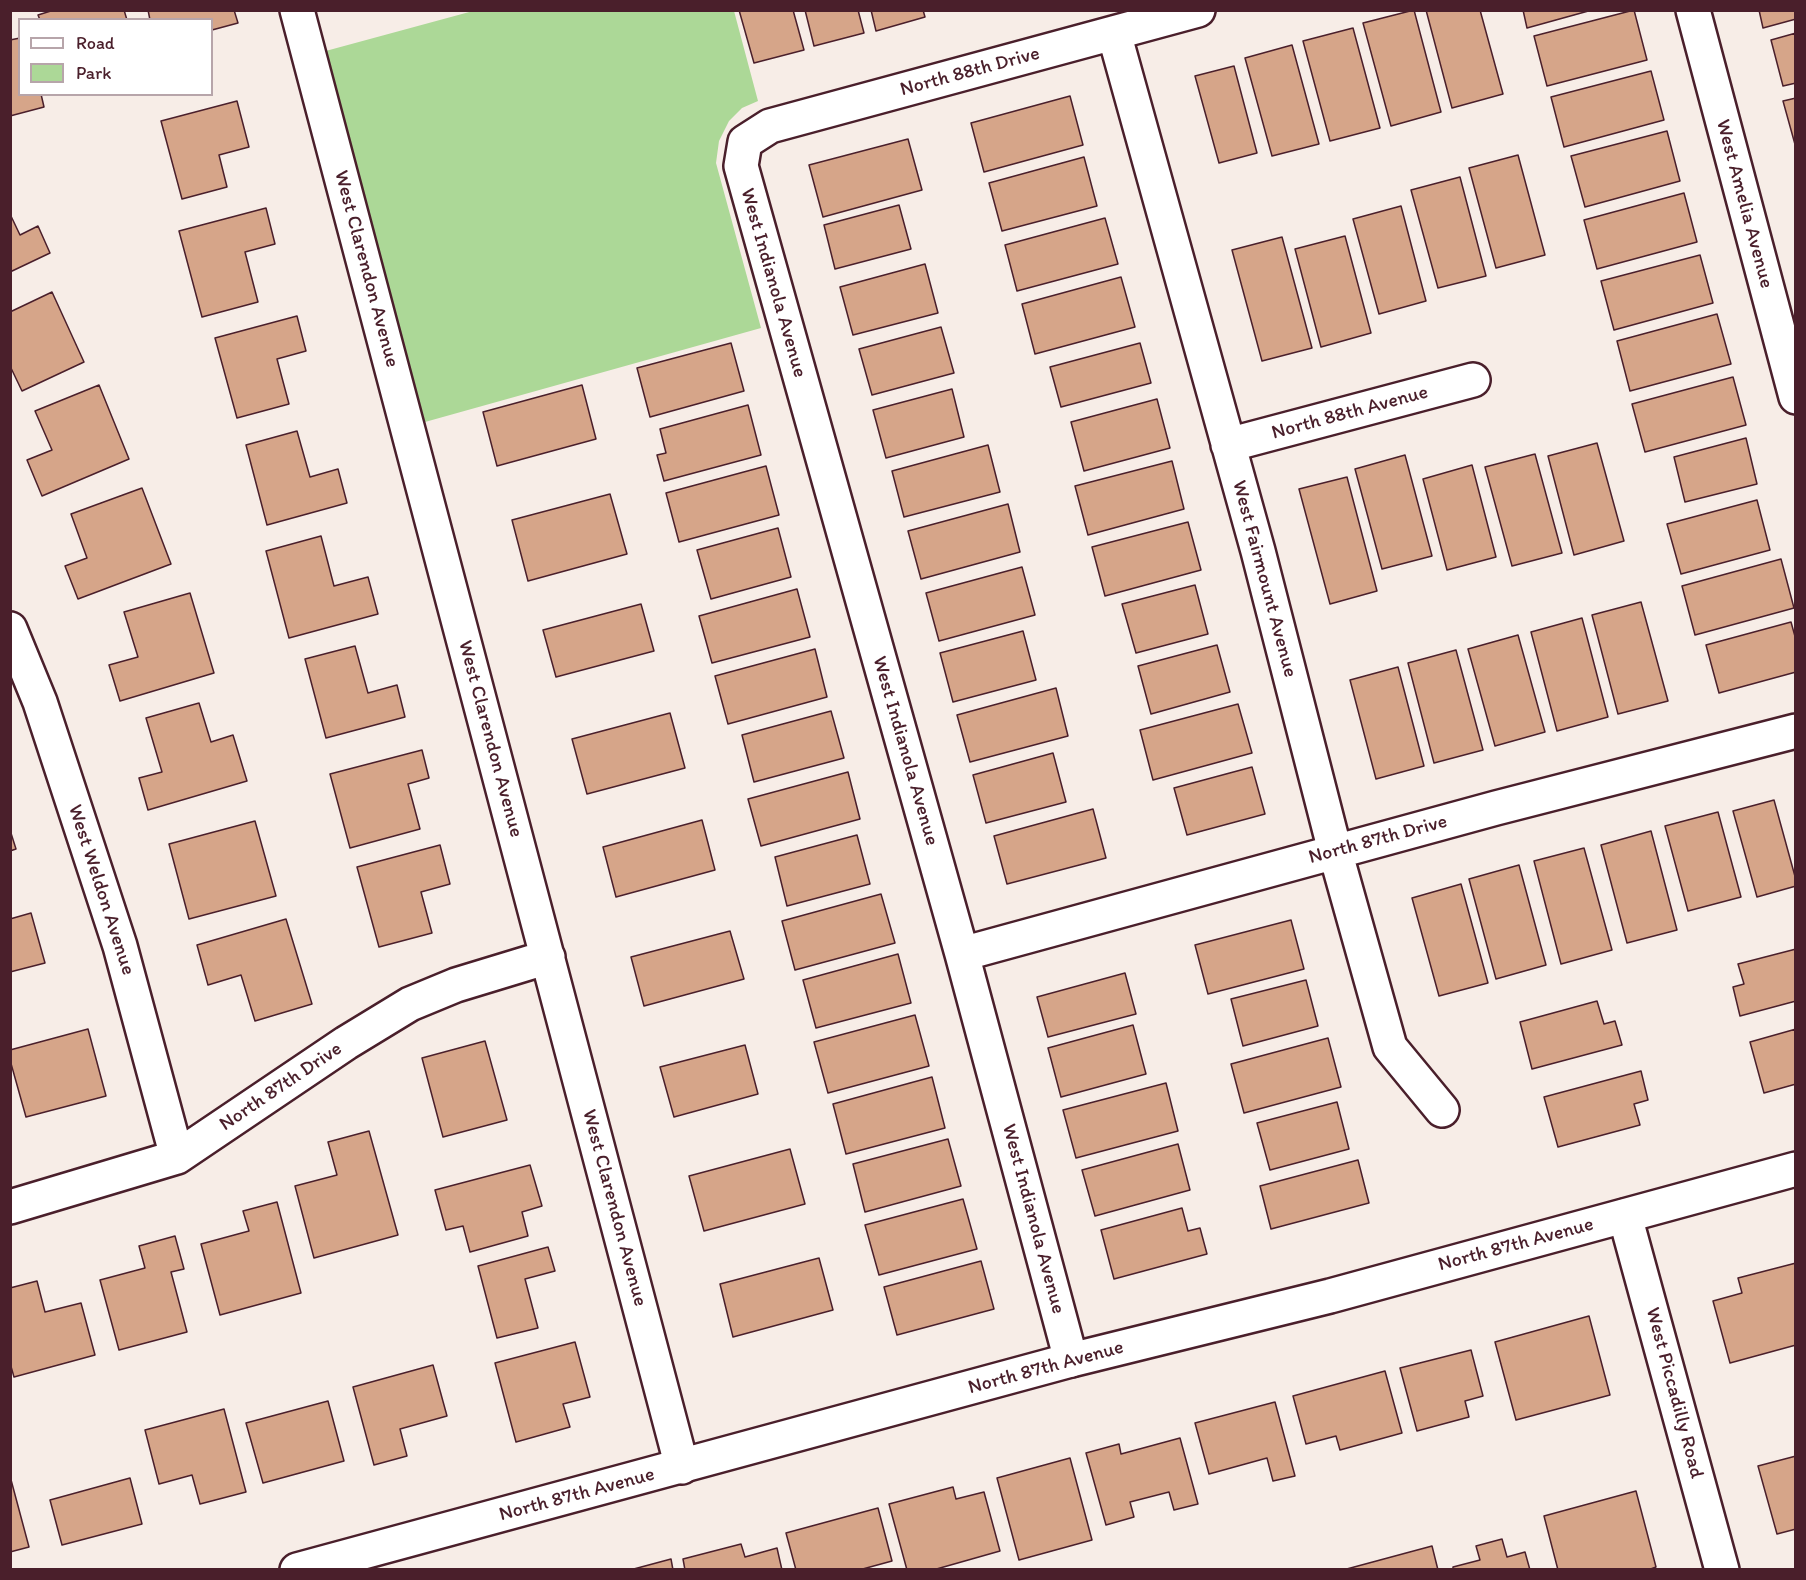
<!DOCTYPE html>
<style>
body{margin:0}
#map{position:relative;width:1806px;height:1580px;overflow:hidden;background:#f7ede7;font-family:Itim,sans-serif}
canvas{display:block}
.frame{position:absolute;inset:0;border:12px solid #4a1f2b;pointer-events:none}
.legend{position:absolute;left:18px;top:18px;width:195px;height:78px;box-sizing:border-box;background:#fff;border:2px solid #b7a5aa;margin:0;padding:8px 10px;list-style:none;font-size:18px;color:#4a1f2b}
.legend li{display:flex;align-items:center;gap:12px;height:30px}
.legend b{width:30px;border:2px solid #b7a5aa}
</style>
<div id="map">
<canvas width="1806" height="1580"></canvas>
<div class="frame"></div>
<ul class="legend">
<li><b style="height:8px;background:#fff"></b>Road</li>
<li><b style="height:16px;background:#acd897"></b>Park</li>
</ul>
</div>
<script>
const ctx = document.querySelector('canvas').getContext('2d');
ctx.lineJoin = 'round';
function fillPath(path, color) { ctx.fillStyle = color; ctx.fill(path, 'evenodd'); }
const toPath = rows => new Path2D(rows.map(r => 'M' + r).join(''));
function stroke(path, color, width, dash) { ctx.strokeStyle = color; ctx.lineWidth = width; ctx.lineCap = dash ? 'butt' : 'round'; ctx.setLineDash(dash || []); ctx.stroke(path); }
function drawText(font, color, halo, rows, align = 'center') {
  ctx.font = font + ' Itim,sans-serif'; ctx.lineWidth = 4.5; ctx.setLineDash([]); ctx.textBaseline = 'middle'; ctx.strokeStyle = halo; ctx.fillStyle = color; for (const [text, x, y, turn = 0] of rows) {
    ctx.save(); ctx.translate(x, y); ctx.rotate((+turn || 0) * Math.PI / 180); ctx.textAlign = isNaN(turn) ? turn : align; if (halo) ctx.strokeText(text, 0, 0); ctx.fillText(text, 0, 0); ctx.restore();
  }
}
const green = toPath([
 [473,11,734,11,758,101,742,108,729,121,719,141,716,163,761,328,425,422,322,52]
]);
const building = toPath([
 [54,10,124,10,127,20,40,20,38,15,54,10],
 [148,10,234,10,238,23,212,30,212,20,150,20,148,10],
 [739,10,793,10,804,50,754,63,739,10],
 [805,10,858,10,864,33,814,46,805,10],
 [871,10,923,10,925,17,876,31,871,10],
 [1414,10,1441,112,1391,126,1363,23,1414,10],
 [1426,10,1480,10,1503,94,1452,108,1426,10],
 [1523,10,1592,10,1527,28,1523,10],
 [1634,10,1647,60,1547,86,1534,36,1634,10],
 [1759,10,1796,10,1796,19,1763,28,1759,10],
 [1353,28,1380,128,1330,141,1303,41,1353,28],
 [1796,33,1796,83,1783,86,1771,40,1796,33],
 [20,38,20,94,41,94,44,107,10,116,10,40,20,38],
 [1292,45,1319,144,1272,156,1245,58,1292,45],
 [1234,66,1257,153,1219,163,1195,76,1234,66],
 [1651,71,1664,120,1564,147,1551,97,1651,71],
 [1070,96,1083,145,984,172,971,123,1070,96],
 [1796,98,1796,148,1783,101,1796,98],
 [237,101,249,147,219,155,227,187,182,199,161,121,237,101],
 [1667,131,1680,181,1585,207,1571,156,1667,131],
 [908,139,922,190,823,217,809,165,908,139],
 [1518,155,1545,255,1496,268,1469,168,1518,155],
 [1084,157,1097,206,1002,231,989,183,1084,157],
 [1460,177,1486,276,1438,288,1411,190,1460,177],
 [1684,193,1697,242,1597,269,1584,220,1684,193],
 [899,205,911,249,835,269,824,225,899,205],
 [1401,206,1426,301,1379,314,1353,219,1401,206],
 [266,208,275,244,245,252,258,302,202,317,179,231,266,208],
 [10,214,20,235,38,226,50,253,10,272,10,214],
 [1105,218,1118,264,1017,291,1005,245,1105,218],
 [1345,236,1371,333,1321,347,1295,249,1345,236],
 [1282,237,1312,348,1262,361,1232,250,1282,237],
 [1700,255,1713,303,1614,330,1601,281,1700,255],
 [925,264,938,313,853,335,840,287,925,264],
 [1121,277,1135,327,1035,354,1022,304,1121,277],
 [52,292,84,362,22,391,10,366,10,312,52,292],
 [1717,314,1731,364,1630,391,1617,341,1717,314],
 [297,316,306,351,277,359,289,404,237,418,215,338,297,316],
 [941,327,954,373,872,395,859,349,941,327],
 [731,343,744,391,650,417,637,368,731,343],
 [1140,343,1151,383,1061,407,1050,367,1140,343],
 [1733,377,1746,425,1645,452,1632,404,1733,377],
 [99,385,129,459,42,496,27,460,52,450,35,411,99,385],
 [582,385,596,439,497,466,483,412,582,385],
 [952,389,964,437,886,458,873,410,952,389],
 [1157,399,1170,448,1084,471,1071,422,1157,399],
 [748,405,761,455,664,481,657,455,666,453,660,429,748,405],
 [297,431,310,477,338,469,347,503,267,525,246,445,297,431],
 [1746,438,1757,484,1685,502,1674,457,1746,438],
 [1597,443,1624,541,1574,555,1548,456,1597,443],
 [988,445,1000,492,904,517,892,471,988,445],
 [1535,454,1562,553,1512,566,1485,467,1535,454],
 [1405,455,1432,556,1382,569,1355,469,1405,455],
 [1172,461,1184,509,1088,535,1075,486,1172,461],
 [1472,465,1496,557,1447,570,1423,479,1472,465],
 [766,466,779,515,679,542,666,493,766,466],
 [1347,477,1377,591,1330,604,1299,489,1347,477],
 [142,488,171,564,78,599,65,566,87,558,71,514,142,488],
 [610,494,627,554,528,581,512,520,610,494],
 [1757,500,1770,550,1681,574,1667,524,1757,500],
 [1008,504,1020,552,921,579,908,531,1008,504],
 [1188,522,1201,570,1105,596,1092,547,1188,522],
 [778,528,791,577,711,599,697,550,778,528],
 [321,536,334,586,368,577,378,614,289,638,266,551,321,536],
 [1781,559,1794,608,1695,635,1682,586,1781,559],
 [1022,567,1035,615,939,641,926,593,1022,567],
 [1195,585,1208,634,1136,653,1122,604,1195,585],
 [797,589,810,637,712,663,699,616,797,589],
 [190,593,214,673,120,701,109,665,138,657,124,612,190,593],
 [1641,602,1668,701,1618,714,1592,615,1641,602],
 [641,604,654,651,556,677,543,630,641,604],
 [1582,618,1608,717,1557,731,1531,632,1582,618],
 [1791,622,1796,640,1796,672,1719,693,1706,645,1791,622],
 [1023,631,1036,680,953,702,940,653,1023,631],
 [1518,635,1545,732,1495,746,1468,649,1518,635],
 [1217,645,1230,692,1151,714,1138,666,1217,645],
 [355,646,368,693,397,685,405,717,326,738,305,659,355,646],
 [815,649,827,697,728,724,715,676,815,649],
 [1456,650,1483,750,1434,763,1408,663,1456,650],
 [1398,667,1424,766,1376,779,1350,680,1398,667],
 [1056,688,1068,736,970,762,957,715,1056,688],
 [199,703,211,742,233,735,247,781,148,810,139,778,162,772,146,718,199,703],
 [1238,704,1252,753,1153,780,1140,730,1238,704],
 [831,711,844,758,754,782,742,735,831,711],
 [670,713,685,768,587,794,572,739,670,713],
 [422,750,429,778,408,784,420,829,350,848,330,774,422,750],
 [1053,753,1066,802,986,823,973,775,1053,753],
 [1252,767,1265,814,1187,835,1174,788,1252,767],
 [848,772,860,819,761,846,748,799,848,772],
 [1774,800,1796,880,1796,886,1757,897,1733,811,1774,800],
 [1093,809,1106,858,1007,884,994,836,1093,809],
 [1718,812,1741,897,1688,911,1665,826,1718,812],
 [702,820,715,870,616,897,603,847,702,820],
 [255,821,276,896,189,919,169,844,255,821],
 [10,830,16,849,10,851,10,830],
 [1651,831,1677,930,1627,943,1601,845,1651,831],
 [857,835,870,884,787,906,775,857,857,835],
 [440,845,450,884,421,892,432,933,379,947,357,867,440,845],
 [1584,848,1612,950,1561,964,1534,861,1584,848],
 [1519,865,1546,965,1496,979,1469,879,1519,865],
 [1461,884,1488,983,1439,996,1412,898,1461,884],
 [881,894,895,943,795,970,782,921,881,894],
 [31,913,45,963,10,972,10,919,31,913],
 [286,919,312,1004,255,1021,241,975,208,985,197,945,286,919],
 [1291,920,1304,969,1208,994,1195,945,1291,920],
 [730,931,744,979,644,1006,631,957,730,931],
 [1796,949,1796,1001,1740,1016,1733,987,1744,984,1738,964,1796,949],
 [898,954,911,1003,816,1028,803,980,898,954],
 [1125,973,1136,1014,1048,1037,1037,997,1125,973],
 [1306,980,1318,1026,1243,1046,1231,999,1306,980],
 [1597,1001,1604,1024,1615,1021,1622,1045,1532,1069,1520,1022,1597,1001],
 [915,1015,929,1066,828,1093,814,1042,915,1015],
 [1133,1025,1146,1074,1061,1097,1048,1048,1133,1025],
 [88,1029,106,1096,26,1117,10,1060,10,1050,88,1029],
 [1796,1029,1796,1084,1764,1093,1750,1042,1796,1029],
 [1328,1038,1341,1087,1244,1113,1231,1064,1328,1038],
 [485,1041,507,1120,443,1137,422,1058,485,1041],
 [745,1045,758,1094,674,1117,660,1067,745,1045],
 [1641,1071,1648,1100,1634,1104,1640,1125,1558,1147,1544,1097,1641,1071],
 [932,1077,945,1128,846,1154,833,1104,932,1077],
 [1166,1083,1178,1131,1076,1158,1063,1110,1166,1083],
 [1337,1102,1349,1149,1270,1170,1257,1123,1337,1102],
 [369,1131,398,1235,314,1258,295,1186,337,1175,328,1142,369,1131],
 [948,1139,961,1186,865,1212,853,1164,948,1139],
 [1178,1144,1190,1190,1095,1216,1082,1170,1178,1144],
 [790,1149,805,1204,704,1231,689,1176,790,1149],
 [1358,1160,1369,1203,1271,1229,1260,1186,1358,1160],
 [530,1165,542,1206,522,1212,528,1236,470,1252,463,1226,446,1230,435,1190,530,1165],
 [963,1199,977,1249,879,1275,865,1225,963,1199],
 [277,1202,301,1293,220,1315,201,1244,249,1231,243,1211,277,1202],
 [1182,1208,1188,1231,1200,1228,1207,1254,1114,1279,1101,1230,1182,1208],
 [175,1236,184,1269,171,1272,187,1332,119,1350,100,1280,145,1268,139,1246,175,1236],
 [548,1247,555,1271,525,1279,538,1328,497,1338,478,1266,548,1247],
 [819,1258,833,1310,733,1337,720,1284,819,1258],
 [981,1261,994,1309,897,1335,884,1287,981,1261],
 [1796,1263,1796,1345,1730,1363,1713,1301,1742,1293,1738,1278,1796,1263],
 [37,1281,45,1312,81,1303,95,1355,14,1377,10,1363,10,1288,37,1281],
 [1589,1316,1610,1395,1516,1420,1495,1342,1589,1316],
 [575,1342,590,1397,563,1404,570,1427,516,1442,495,1363,575,1342],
 [1471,1350,1483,1396,1465,1401,1469,1417,1417,1431,1400,1368,1471,1350],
 [433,1365,447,1416,400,1429,407,1456,374,1465,353,1387,433,1365],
 [1385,1371,1402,1433,1340,1450,1336,1436,1306,1444,1293,1396,1385,1371],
 [328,1401,344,1461,263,1483,246,1423,328,1401],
 [1275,1402,1295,1476,1273,1481,1267,1458,1209,1474,1195,1423,1275,1402],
 [224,1409,246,1492,200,1504,192,1475,159,1484,145,1430,224,1409],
 [1180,1438,1198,1504,1174,1510,1169,1492,1130,1502,1134,1517,1106,1525,1086,1453,1119,1444,1121,1454,1180,1438],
 [1796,1456,1796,1529,1777,1534,1758,1466,1796,1456],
 [1070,1458,1092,1540,1019,1560,997,1478,1070,1458],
 [10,1476,29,1547,10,1552,10,1476],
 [130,1478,142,1524,62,1545,50,1500,130,1478],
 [953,1487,956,1499,984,1492,1000,1551,933,1570,907,1570,889,1504,953,1487],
 [1636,1491,1656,1567,1648,1570,1558,1570,1544,1516,1636,1491],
 [878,1508,892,1561,859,1570,796,1570,786,1533,878,1508],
 [1502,1539,1507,1557,1525,1552,1530,1570,1453,1570,1453,1567,1480,1560,1476,1546,1502,1539],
 [741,1544,745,1557,777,1548,782,1570,685,1570,683,1559,741,1544],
 [1432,1546,1438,1570,1343,1570,1432,1546],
 [671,1559,673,1570,630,1570,671,1559]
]);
const street = toPath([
 [297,10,682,1467],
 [1693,10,1796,397],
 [1114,33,1258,551,1335,851,1390,1047,1442,1110],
 [1228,445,1473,380],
 [10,629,40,702,120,946,177,1157],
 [962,954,1496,808,1796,731],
 [10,1207,177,1157,346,1043,410,1004,456,985,548,957],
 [1625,1216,1722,1570],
 [1071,1360,962,954,741,166,745,142,770,126,1198,10]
]);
const secondary = toPath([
 [297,1570,1071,1360,1330,1296,1796,1169]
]);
const streetNames = [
 ["North 88th Drive",970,72,-15],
 ["West Amelia Avenue",1744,204,75],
 ["West Clarendon Avenue",366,269,75],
 ["West Indianola Avenue",773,283,74],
 ["North 88th Avenue",1350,413,-15],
 ["West Fairmount Avenue",1264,579,75],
 ["West Clarendon Avenue",490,739,75],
 ["West Indianola Avenue",905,751,74],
 ["North 87th Drive",1378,840,-15],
 ["West Weldon Avenue",101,890,72],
 ["North 87th Drive",281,1087,-34],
 ["West Clarendon Avenue",614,1208,75],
 ["West Indianola Avenue",1033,1219,75],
 ["North 87th Avenue",1516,1245,-15],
 ["North 87th Avenue",1046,1368,-15],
 ["West Piccadilly Road",1674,1393,75],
 ["North 87th Avenue",577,1495,-15]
];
fillPath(green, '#acd897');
fillPath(building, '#d6a589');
stroke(building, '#4a1f2b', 1.5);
stroke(street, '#4a1f2b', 38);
stroke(secondary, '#4a1f2b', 38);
stroke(street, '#fff', 33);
stroke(secondary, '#fff', 33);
drawText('20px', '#4a1f2b', '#fff', streetNames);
</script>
